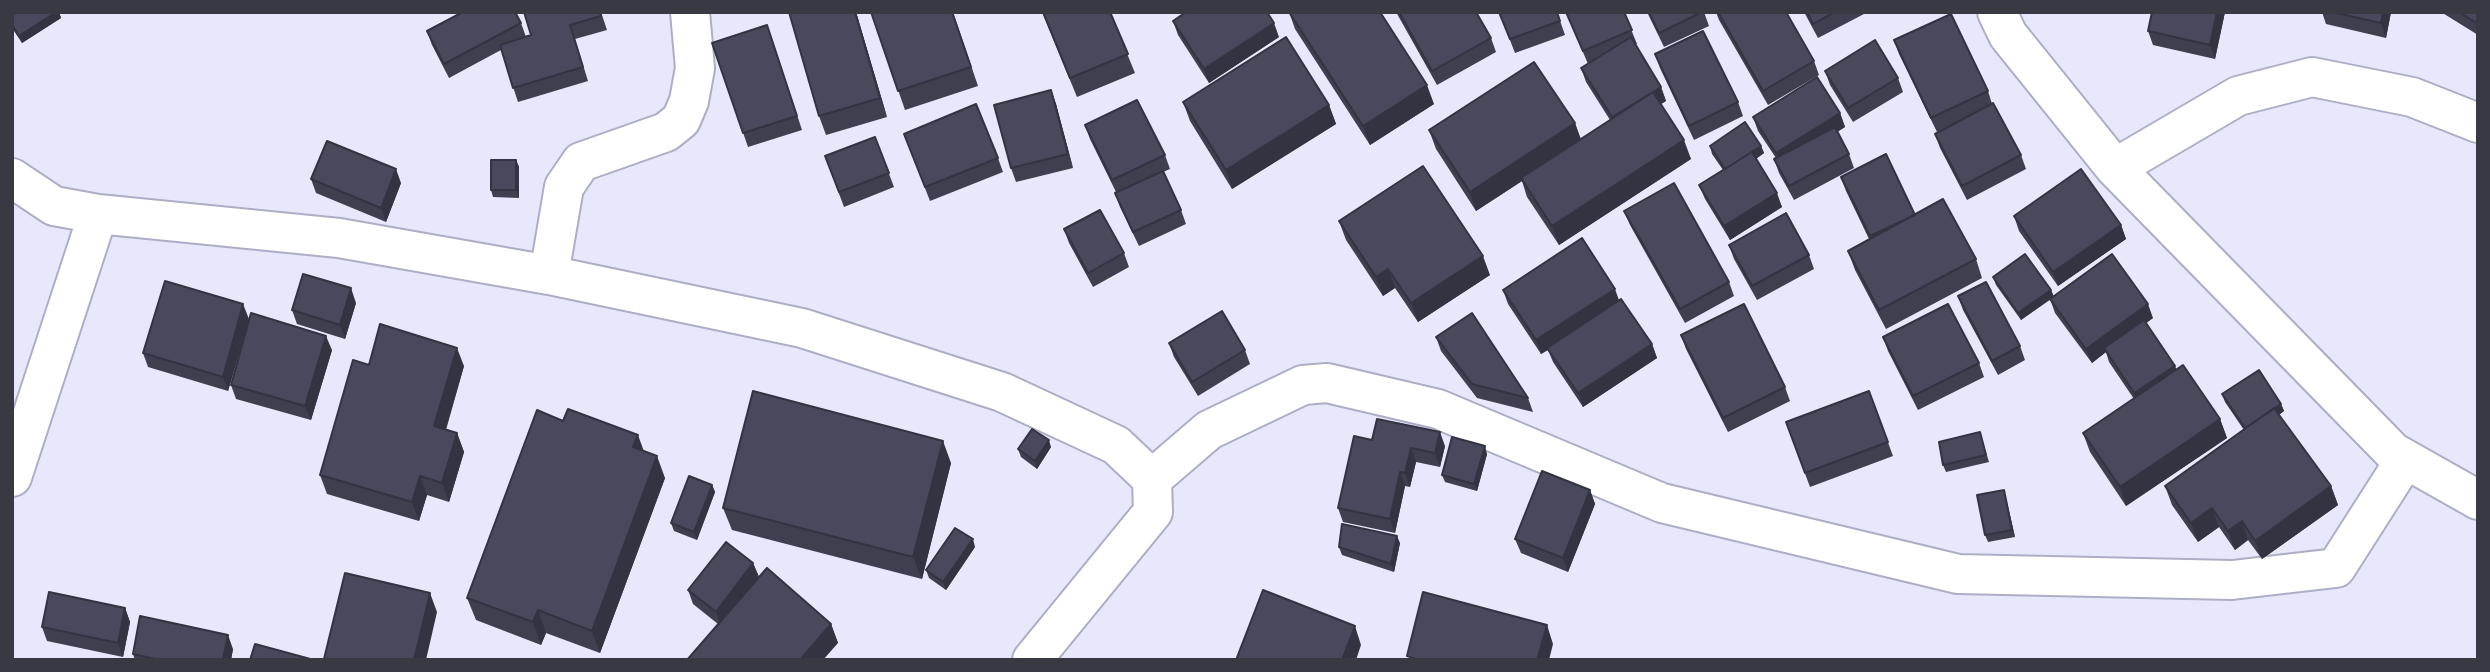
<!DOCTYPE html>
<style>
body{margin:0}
#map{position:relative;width:2490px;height:672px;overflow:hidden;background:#e7e8fc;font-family:Figtree,sans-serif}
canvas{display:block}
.frame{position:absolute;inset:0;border:14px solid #393943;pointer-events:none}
</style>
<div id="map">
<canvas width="2490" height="672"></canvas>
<div class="frame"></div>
</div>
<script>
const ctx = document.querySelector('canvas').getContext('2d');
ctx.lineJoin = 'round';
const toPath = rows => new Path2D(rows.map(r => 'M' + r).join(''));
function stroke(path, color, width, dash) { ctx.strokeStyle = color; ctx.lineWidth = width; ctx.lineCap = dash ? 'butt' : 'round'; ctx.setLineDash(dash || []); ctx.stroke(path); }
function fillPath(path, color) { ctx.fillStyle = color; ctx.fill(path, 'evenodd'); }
const street = toPath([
 [1997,12,2008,35,2115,168,2393,452,2478,500],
 [2115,168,2238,96,2312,77,2412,97,2478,123],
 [12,178,54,206,98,214,339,238,549,275,802,328,1002,392,1116,445,1152,479,1153,512,1032,660],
 [549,275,564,187,581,162,666,132,681,120,689,101,695,68,690,12],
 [12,477,98,214],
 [1152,479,1209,430,1303,385,1327,383,1438,409,1662,503,1958,574,2232,580,2336,568,2405,460]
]);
const wall = toPath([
 [17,12,59,12,61,18,22,43,12,28,12,16],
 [601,12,607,30,575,39,588,81,518,102,501,50,449,78,432,45,427,31,521,23,526,37],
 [789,12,856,12,887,117,826,135,819,116],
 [871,12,953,12,978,86,905,110],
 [1042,12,1110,12,1135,73,1077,97],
 [1289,12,1434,104,1370,145,1295,29],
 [1396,12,1476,12,1491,38,1496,52,1437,85],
 [1499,12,1557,12,1565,35,1515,53],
 [1566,12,1624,12,1637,44,1635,45,1661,87,1666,101,1661,104,1691,159,1559,245,1527,197,1522,181,1476,211,1436,149,1429,130,1575,123,1580,139,1610,120,1586,82,1581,68,1588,64],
 [1647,12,1704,12,1709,26,1664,47],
 [1716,12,1786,12,1814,61,1819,75,1768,105,1719,20],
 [1804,12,1864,12,1864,14,1818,38],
 [2152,12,2225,12,2215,59,2153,45,2148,31],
 [2322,12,2391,12,2386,38,2326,24],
 [2441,12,2478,12,2478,35],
 [1173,21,1279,37,1209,83,1178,35],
 [772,39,802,130,748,147,712,43],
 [1894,40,1988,91,1992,104,2021,155,2026,169,1967,200,1940,148,1935,134,1955,123,1937,132,1899,54],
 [1655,54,1738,102,1743,116,1694,140,1660,68],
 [1825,71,1898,78,1903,92,1853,122,1830,85],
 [1051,90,1056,104,1073,168,1016,182,1011,168],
 [1183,102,1329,105,1336,124,1232,189,1190,121],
 [1840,113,1845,127,1837,132,1849,154,1854,168,1794,200,1779,173,1774,159,1776,158,1758,131,1753,117],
 [1085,125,1165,155,1170,169,1163,172,1181,210,1186,224,1139,246,1120,207,1115,193,1116,192,1090,139],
 [904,134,998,158,1003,172,930,201],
 [875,137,894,187,844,207,825,156],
 [1710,146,1761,146,1764,153,1756,159,1782,207,1730,240,1705,199,1699,185,1723,170,1712,154],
 [516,160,519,167,519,198,493,197,491,190],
 [1841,177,1915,215,1976,259,1982,278,1886,329,1855,270,1848,251,1869,239,1846,191],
 [311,179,401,183,386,222,316,193],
 [1624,211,1729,282,1734,296,1685,323,1630,225],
 [2014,216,2121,225,2126,239,2058,286,2019,231],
 [1339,221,1490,275,1418,322,1395,288,1383,296,1346,240],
 [1064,229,1124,253,1129,267,1093,287,1069,243],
 [1729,245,1809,255,1814,269,1757,300,1734,259],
 [1993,277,2051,290,2054,297,2153,318,2146,323,2177,370,2220,419,2227,438,2126,506,2090,452,2083,433,2134,399,2109,362,2106,352,2092,363,2055,313,2050,299,2021,320,1996,285],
 [1503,290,1619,301,1652,344,1657,358,1583,407,1553,362,1548,350,1541,354,1508,304],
 [1958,296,2020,346,2025,360,1998,375,1963,310],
 [356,303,345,339,297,324,292,310],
 [249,319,228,391,148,367,143,353],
 [1681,335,1785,387,1790,401,1728,432,1686,349],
 [1436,337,1528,398,1533,412,1477,398,1441,351],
 [1883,337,1979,363,1984,377,1918,410,1888,351],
 [1169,343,1245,350,1250,364,1198,396,1174,357],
 [332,350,311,420,236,399,231,385],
 [369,365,464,366,446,430,457,433,464,452,449,502,427,495,419,521,327,494,320,475],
 [1869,391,1893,456,1810,487,1786,422],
 [2222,394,2281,404,2284,411,2279,415,2331,486,2338,505,2262,559,2248,540,2235,550,2219,527,2198,542,2172,505,2165,486,2244,430,2225,402],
 [1980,432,1989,462,1946,472,1943,465],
 [1372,440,1445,446,1440,467,1416,462,1410,487,1405,486,1395,533,1343,522,1338,508],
 [1051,447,1037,469,1021,457,1018,449],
 [644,451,665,478,600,653,546,633,541,645,476,620,467,598],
 [1487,454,1477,491,1445,482,1442,475],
 [951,463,922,579,732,530,723,508],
 [712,485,715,492,697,540,674,531,671,523],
 [1590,490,1595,504,1568,572,1521,553,1515,539],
 [2004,490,2006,498,2015,537,1988,542,1985,535],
 [1400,543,1394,572,1342,555,1339,547],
 [975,547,946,590,929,578,926,570],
 [753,563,759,577,831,624,838,643,718,624,693,604,688,590],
 [125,608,130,622,123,657,47,641,42,627],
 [233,649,231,660,135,660,133,654]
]);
const shadedWall = toPath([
 [56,12,59,12,61,18,22,43,19,36],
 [855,12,856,12,887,117,880,98],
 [2217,12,2225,12,2215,59,2210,45],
 [2383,12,2391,12,2386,38,2381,23],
 [1274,23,1279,37,1209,83,1204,69],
 [1427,85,1434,104,1370,145,1363,126],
 [1661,87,1666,101,1617,131,1612,117],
 [1051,90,1056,104,1073,168,1068,154],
 [1329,105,1336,124,1232,189,1226,170],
 [1840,113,1845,127,1781,167,1776,153],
 [1575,123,1582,142,1521,178,1522,181,1476,211,1470,192],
 [1684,140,1691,159,1559,245,1552,226],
 [1761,146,1764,153,1728,178,1725,171],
 [516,160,519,167,519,198,516,190],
 [396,169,401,183,386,222,381,208],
 [1777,193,1782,207,1730,240,1724,226],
 [2121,225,2126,239,2058,286,2053,272],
 [1483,256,1490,275,1418,322,1411,303],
 [1388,269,1395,288,1383,296,1376,277],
 [351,288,356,303,345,339,340,325],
 [1615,289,1620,303,1541,354,1536,340],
 [2051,290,2054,297,2021,320,2018,313],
 [243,304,249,319,228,391,223,377],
 [2148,304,2153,318,2107,352,2104,348,2106,352,2092,363,2086,349],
 [326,336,332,350,311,420,305,406],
 [1652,344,1657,358,1583,407,1578,393],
 [457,348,464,366,441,445,434,426],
 [2175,366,2180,380,2140,407,2134,393],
 [2281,404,2284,411,2248,436,2245,428],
 [2220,419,2227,438,2126,506,2120,487],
 [1440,432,1445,446,1440,467,1435,453],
 [457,433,464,452,449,502,442,483],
 [638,435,646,457,633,447],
 [1049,440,1051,447,1037,469,1035,461],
 [943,441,951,463,922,579,913,557],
 [1485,446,1487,454,1477,491,1474,484],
 [1411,448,1416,462,1410,487,1405,473],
 [657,456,665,478,600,653,592,631],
 [1400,472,1405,486,1395,533,1390,519],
 [420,476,427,495,419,521,412,502],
 [712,485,715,492,697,540,694,532],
 [2331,486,2338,505,2262,559,2255,541],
 [1590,490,1595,504,1568,572,1563,558],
 [2004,490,2006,498,2015,537,2012,530],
 [2212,508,2219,527,2198,542,2191,523],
 [2242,521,2248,540,2235,550,2228,531],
 [1397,536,1400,543,1394,572,1391,564],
 [973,539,975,547,946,590,943,582],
 [753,563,759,577,721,626,716,612],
 [430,593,437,612,426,660,414,660],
 [125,608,130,622,123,657,118,643],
 [538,610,546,633,541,645,533,622],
 [831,624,838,643,823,660,800,660],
 [1547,625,1553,644,1549,660,1537,660],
 [1355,626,1361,645,1356,660,1342,660],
 [228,635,233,649,231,660,223,660]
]);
const building = toPath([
 [17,12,56,12,19,36,12,25,12,16,17,12],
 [463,12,515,12,521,23,444,64,427,31,463,12],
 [524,12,600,12,601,16,570,25,583,67,513,88,500,45,531,35,524,12],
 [789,12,855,12,880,98,819,116,789,12],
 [871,12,952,12,971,67,898,91,871,12],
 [1043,12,1110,12,1128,54,1070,78,1043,12],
 [1186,12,1267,12,1274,23,1204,69,1173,21,1186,12],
 [1289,12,1380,12,1427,85,1363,126,1289,12],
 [1399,12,1476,12,1491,38,1432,71,1399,12],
 [1499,12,1557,12,1560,21,1510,39,1499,12],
 [1566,12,1624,12,1632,30,1583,51,1566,12],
 [1649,12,1702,12,1659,33,1649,12],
 [1718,12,1786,12,1814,61,1763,91,1718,12],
 [1807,12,1835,12,1813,24,1807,12],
 [2152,12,2217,12,2210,45,2148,31,2152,12],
 [2332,12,2383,12,2381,23,2332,12],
 [2459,12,2478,12,2478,24,2459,12],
 [1951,14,1988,91,1931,118,1894,40,1951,14],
 [767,25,797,116,743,133,712,43,767,25],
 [1703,31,1738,102,1689,126,1655,54,1703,31],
 [1286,37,1329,105,1226,170,1183,102,1286,37],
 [1631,37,1661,87,1612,117,1581,68,1631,37],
 [1875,40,1898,78,1848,108,1825,71,1875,40],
 [1534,62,1575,123,1470,192,1429,130,1534,62],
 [1817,77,1840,113,1776,153,1753,117,1817,77],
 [1051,90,1068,154,1011,168,994,105,1051,90],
 [1653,92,1684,140,1552,226,1521,178,1653,92],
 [1137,100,1165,155,1112,180,1085,125,1137,100],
 [1993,103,2021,155,1962,186,1935,134,1993,103],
 [976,104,998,158,925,187,904,134,976,104],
 [1745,122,1761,146,1725,169,1710,146,1745,122],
 [1835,127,1849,154,1789,186,1774,159,1835,127],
 [875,137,889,173,839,192,825,156,875,137],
 [327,141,396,169,381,208,311,179,327,141],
 [1752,152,1777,193,1724,226,1699,185,1752,152],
 [1886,154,1915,215,1870,236,1841,177,1886,154],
 [491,160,516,160,516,190,491,190,491,160],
 [1423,166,1483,256,1411,303,1388,269,1376,277,1339,221,1423,166],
 [2081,169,2121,225,2053,272,2014,216,2081,169],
 [1163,171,1181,210,1133,232,1115,193,1163,171],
 [1674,183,1729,282,1680,309,1624,211,1674,183],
 [1943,199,1976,259,1879,310,1848,251,1943,199],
 [1100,210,1124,253,1088,273,1064,229,1100,210],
 [1786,213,1809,255,1752,286,1729,245,1786,213],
 [1582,238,1615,289,1536,340,1503,290,1582,238],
 [2025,254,2051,290,2018,313,1993,277,2025,254],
 [2112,254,2148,304,2086,349,2050,299,2112,254],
 [303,274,351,288,340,325,292,310,303,274],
 [165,281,243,304,223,377,143,353,165,281],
 [1986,282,2020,346,1992,361,1958,296,1986,282],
 [1621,299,1652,344,1578,393,1547,348,1621,299],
 [1744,304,1785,387,1723,418,1681,335,1744,304],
 [1948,304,1979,363,1913,396,1883,337,1948,304],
 [1222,311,1245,350,1192,382,1169,343,1222,311],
 [251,313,326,336,305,406,231,385,251,313],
 [1472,313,1528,398,1472,384,1436,337,1472,313],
 [2144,320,2175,366,2134,393,2104,348,2144,320],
 [380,324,457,348,434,426,457,433,442,483,420,476,412,502,320,475,353,360,369,365,380,324],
 [2183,365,2220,419,2120,487,2083,433,2183,365],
 [2259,370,2281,404,2245,428,2222,394,2259,370],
 [753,391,943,441,913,557,723,508,753,391],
 [1869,391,1888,442,1805,473,1786,422,1869,391],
 [2274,408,2331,486,2255,541,2242,521,2228,531,2212,508,2191,523,2165,486,2274,408],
 [568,409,638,435,633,447,657,456,592,631,538,610,533,622,467,598,537,410,563,421,568,409],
 [1377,419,1440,432,1435,453,1411,448,1405,473,1400,472,1390,519,1338,508,1354,436,1372,440,1377,419],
 [1032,429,1049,440,1035,461,1018,449,1032,429],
 [1980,432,1986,455,1943,465,1939,442,1980,432],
 [1452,437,1485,446,1474,484,1442,475,1452,437],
 [1542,471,1590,490,1563,558,1515,539,1542,471],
 [689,476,712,485,694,532,671,523,689,476],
 [2004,490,2012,530,1985,535,1977,495,2004,490],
 [1342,524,1397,536,1391,564,1339,547,1342,524],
 [955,528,973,539,943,582,926,570,955,528],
 [726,542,753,563,716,612,688,590,726,542],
 [767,568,831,624,800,660,687,660,767,568],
 [345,573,430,593,414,660,328,660,324,659,345,573],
 [1263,590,1355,626,1342,660,1236,660,1263,590],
 [49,592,125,608,118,643,42,627,49,592],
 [1423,592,1547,625,1537,660,1419,660,1407,656,1423,592],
 [140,616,228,635,223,660,160,660,133,654,140,616],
 [255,644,314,660,250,660,255,644]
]);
stroke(street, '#adaec6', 42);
stroke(street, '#fff', 38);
fillPath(wall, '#3f3f50');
fillPath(shadedWall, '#333341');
fillPath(building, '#49495d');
stroke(building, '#333341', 2);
</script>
